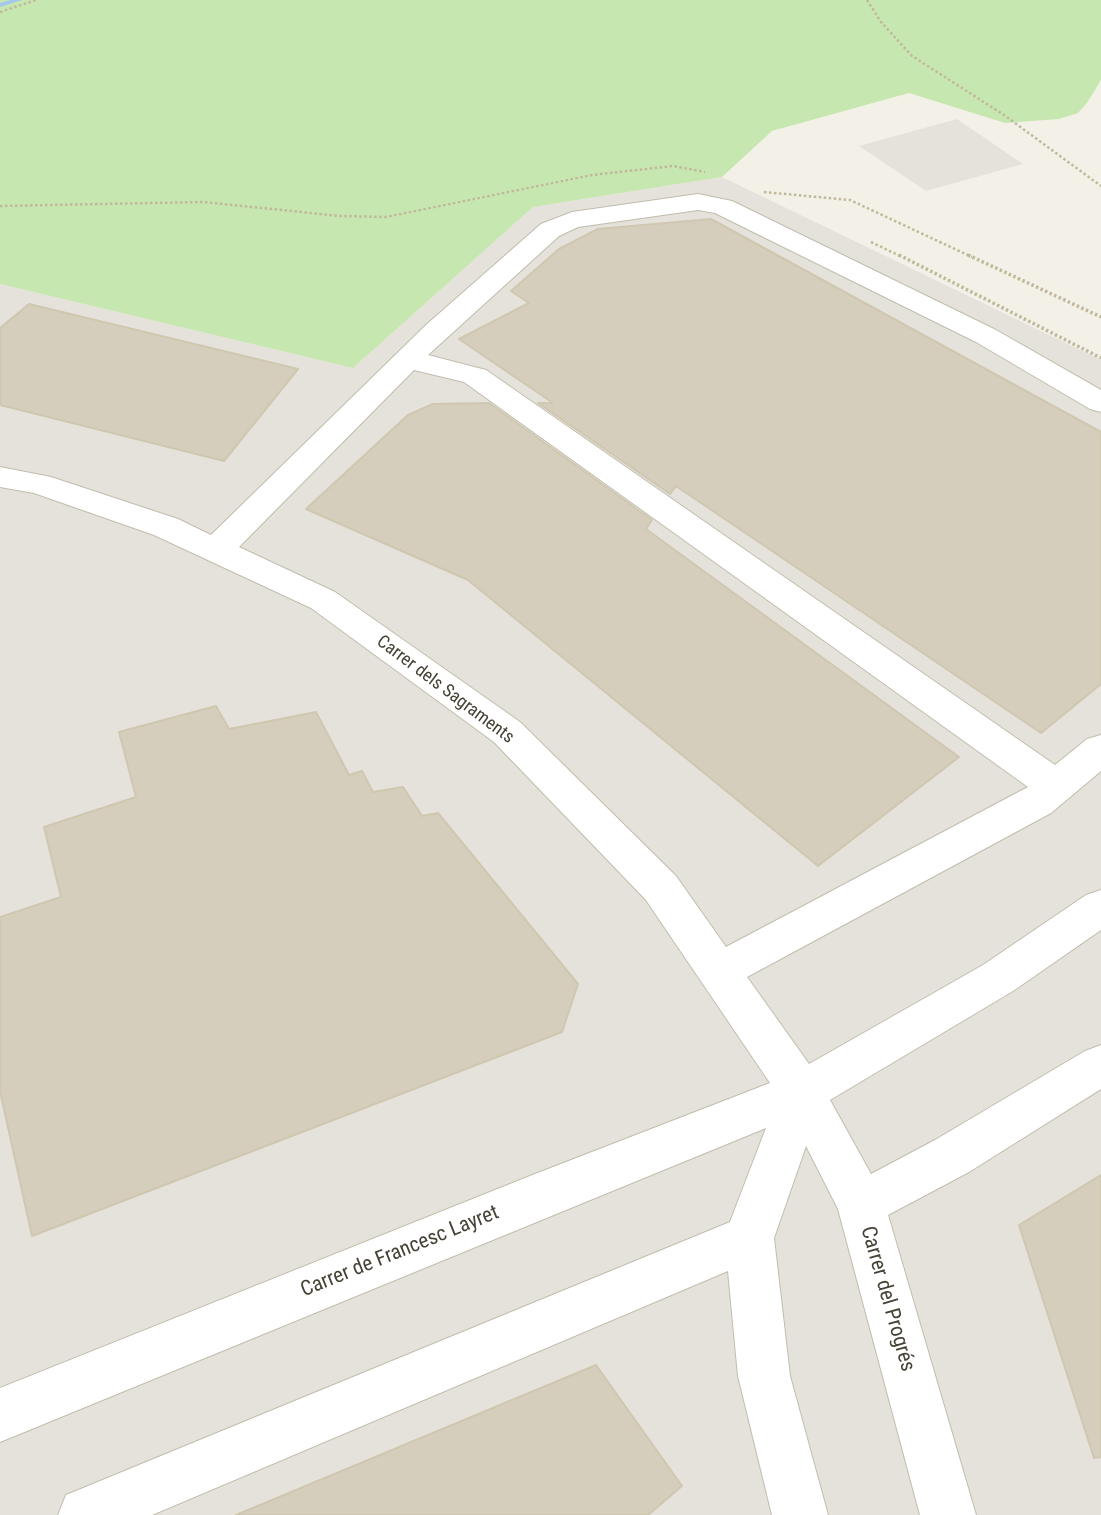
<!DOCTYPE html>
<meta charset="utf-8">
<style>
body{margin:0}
canvas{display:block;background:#f3f1e7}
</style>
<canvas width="1101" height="1515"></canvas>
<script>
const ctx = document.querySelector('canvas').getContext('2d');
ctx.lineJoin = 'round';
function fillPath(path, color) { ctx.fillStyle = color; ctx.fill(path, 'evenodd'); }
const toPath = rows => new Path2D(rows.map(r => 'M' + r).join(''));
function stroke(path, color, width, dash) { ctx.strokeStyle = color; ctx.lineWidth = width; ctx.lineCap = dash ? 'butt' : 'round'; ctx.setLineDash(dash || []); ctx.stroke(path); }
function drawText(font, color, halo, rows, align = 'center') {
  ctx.font = font + ' "Roboto Condensed",sans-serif'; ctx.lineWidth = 6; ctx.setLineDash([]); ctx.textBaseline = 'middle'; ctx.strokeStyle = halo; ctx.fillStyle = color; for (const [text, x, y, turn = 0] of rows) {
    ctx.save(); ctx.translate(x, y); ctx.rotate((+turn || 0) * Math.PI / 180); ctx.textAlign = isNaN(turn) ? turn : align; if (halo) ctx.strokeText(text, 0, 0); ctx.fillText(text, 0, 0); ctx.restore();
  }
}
const industrial = toPath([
 [957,119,1023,164,926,191,859,146],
 [722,177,1101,360,1101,1515,0,1515,0,284,353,368,533,207]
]);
const green = toPath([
 [0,0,1101,0,1101,80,1087,103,1078,113,1059,119,1005,123,909,93,772,131,722,177,533,207,353,368,0,284]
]);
const stream = toPath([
 [11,0,22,0,0,7,0,3,11,0]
]);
const building = toPath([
 [711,219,1101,432,1101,684,1041,733,676,486,670,494,538,403,553,403,459,339,529,303,511,291,559,249,598,229,711,219],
 [29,304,298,369,224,461,0,405,0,328,29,304],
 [489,403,652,520,646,529,959,757,818,866,468,580,306,509,408,415,433,404,489,403],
 [216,706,229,729,316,712,349,775,362,771,373,792,403,787,422,816,438,813,578,984,562,1032,32,1236,0,1091,0,917,61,897,44,827,136,797,119,732,216,706],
 [1101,1175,1101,1457,1094,1458,1019,1225,1101,1175],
 [596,1365,682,1486,648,1515,236,1515,596,1365]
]);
const pathFar1 = toPath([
 [867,0,881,22,912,56,1004,115,1101,186],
 [0,12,36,0],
 [764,192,850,200,972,257],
 [0,206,203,202,340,216,386,217,592,175,673,166,705,172],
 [871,242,902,257]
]);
const path = toPath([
 [899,255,1101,358],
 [968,255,1101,317]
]);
const minor = toPath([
 [698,194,732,201,996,330,1101,390,1101,412,1090,409,976,342,715,213,698,210,578,227,559,236,428,355,486,370,1055,765,1087,739,1101,735,1101,771,1051,813,747,977,809,1064,983,965,1086,895,1101,890,1101,930,1013,991,830,1100,871,1174,935,1140,1085,1051,1101,1045,1101,1089,969,1172,888,1215,976,1515,920,1515,838,1209,806,1146,774,1238,790,1376,828,1515,772,1515,738,1376,728,1271,152,1515,58,1515,66,1495,730,1222,766,1128,0,1442,0,1388,535,1174,770,1083,646,900,494,742,311,608,154,535,34,493,0,487,0,467,51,477,178,519,211,535,426,325,541,224,572,212,698,194],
 [414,370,464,382,1028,787,726,947,676,876,520,722,335,592,239,547,414,370]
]);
const streetNames = [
 ["Carrer dels Sagraments",445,690,37]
];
const nearStreetnames = [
 ["Carrer de Francesc Layret",400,1252,-22],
 ["Carrer del Progrés",887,1299,74]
];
fillPath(industrial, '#e5e2db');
fillPath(green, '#c7e7b0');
fillPath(stream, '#a4c6ef');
fillPath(building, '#d5cebc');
stroke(building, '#cfc7b0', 2);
stroke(minor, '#c1bdac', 2);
stroke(pathFar1, '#c0b89b', 2.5, [2.5, 2.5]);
stroke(path, '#c0b89b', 3.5, [2.5, 2.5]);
fillPath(minor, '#fff');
drawText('18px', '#464236', '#fff', streetNames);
drawText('21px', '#464236', '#fff', nearStreetnames);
</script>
